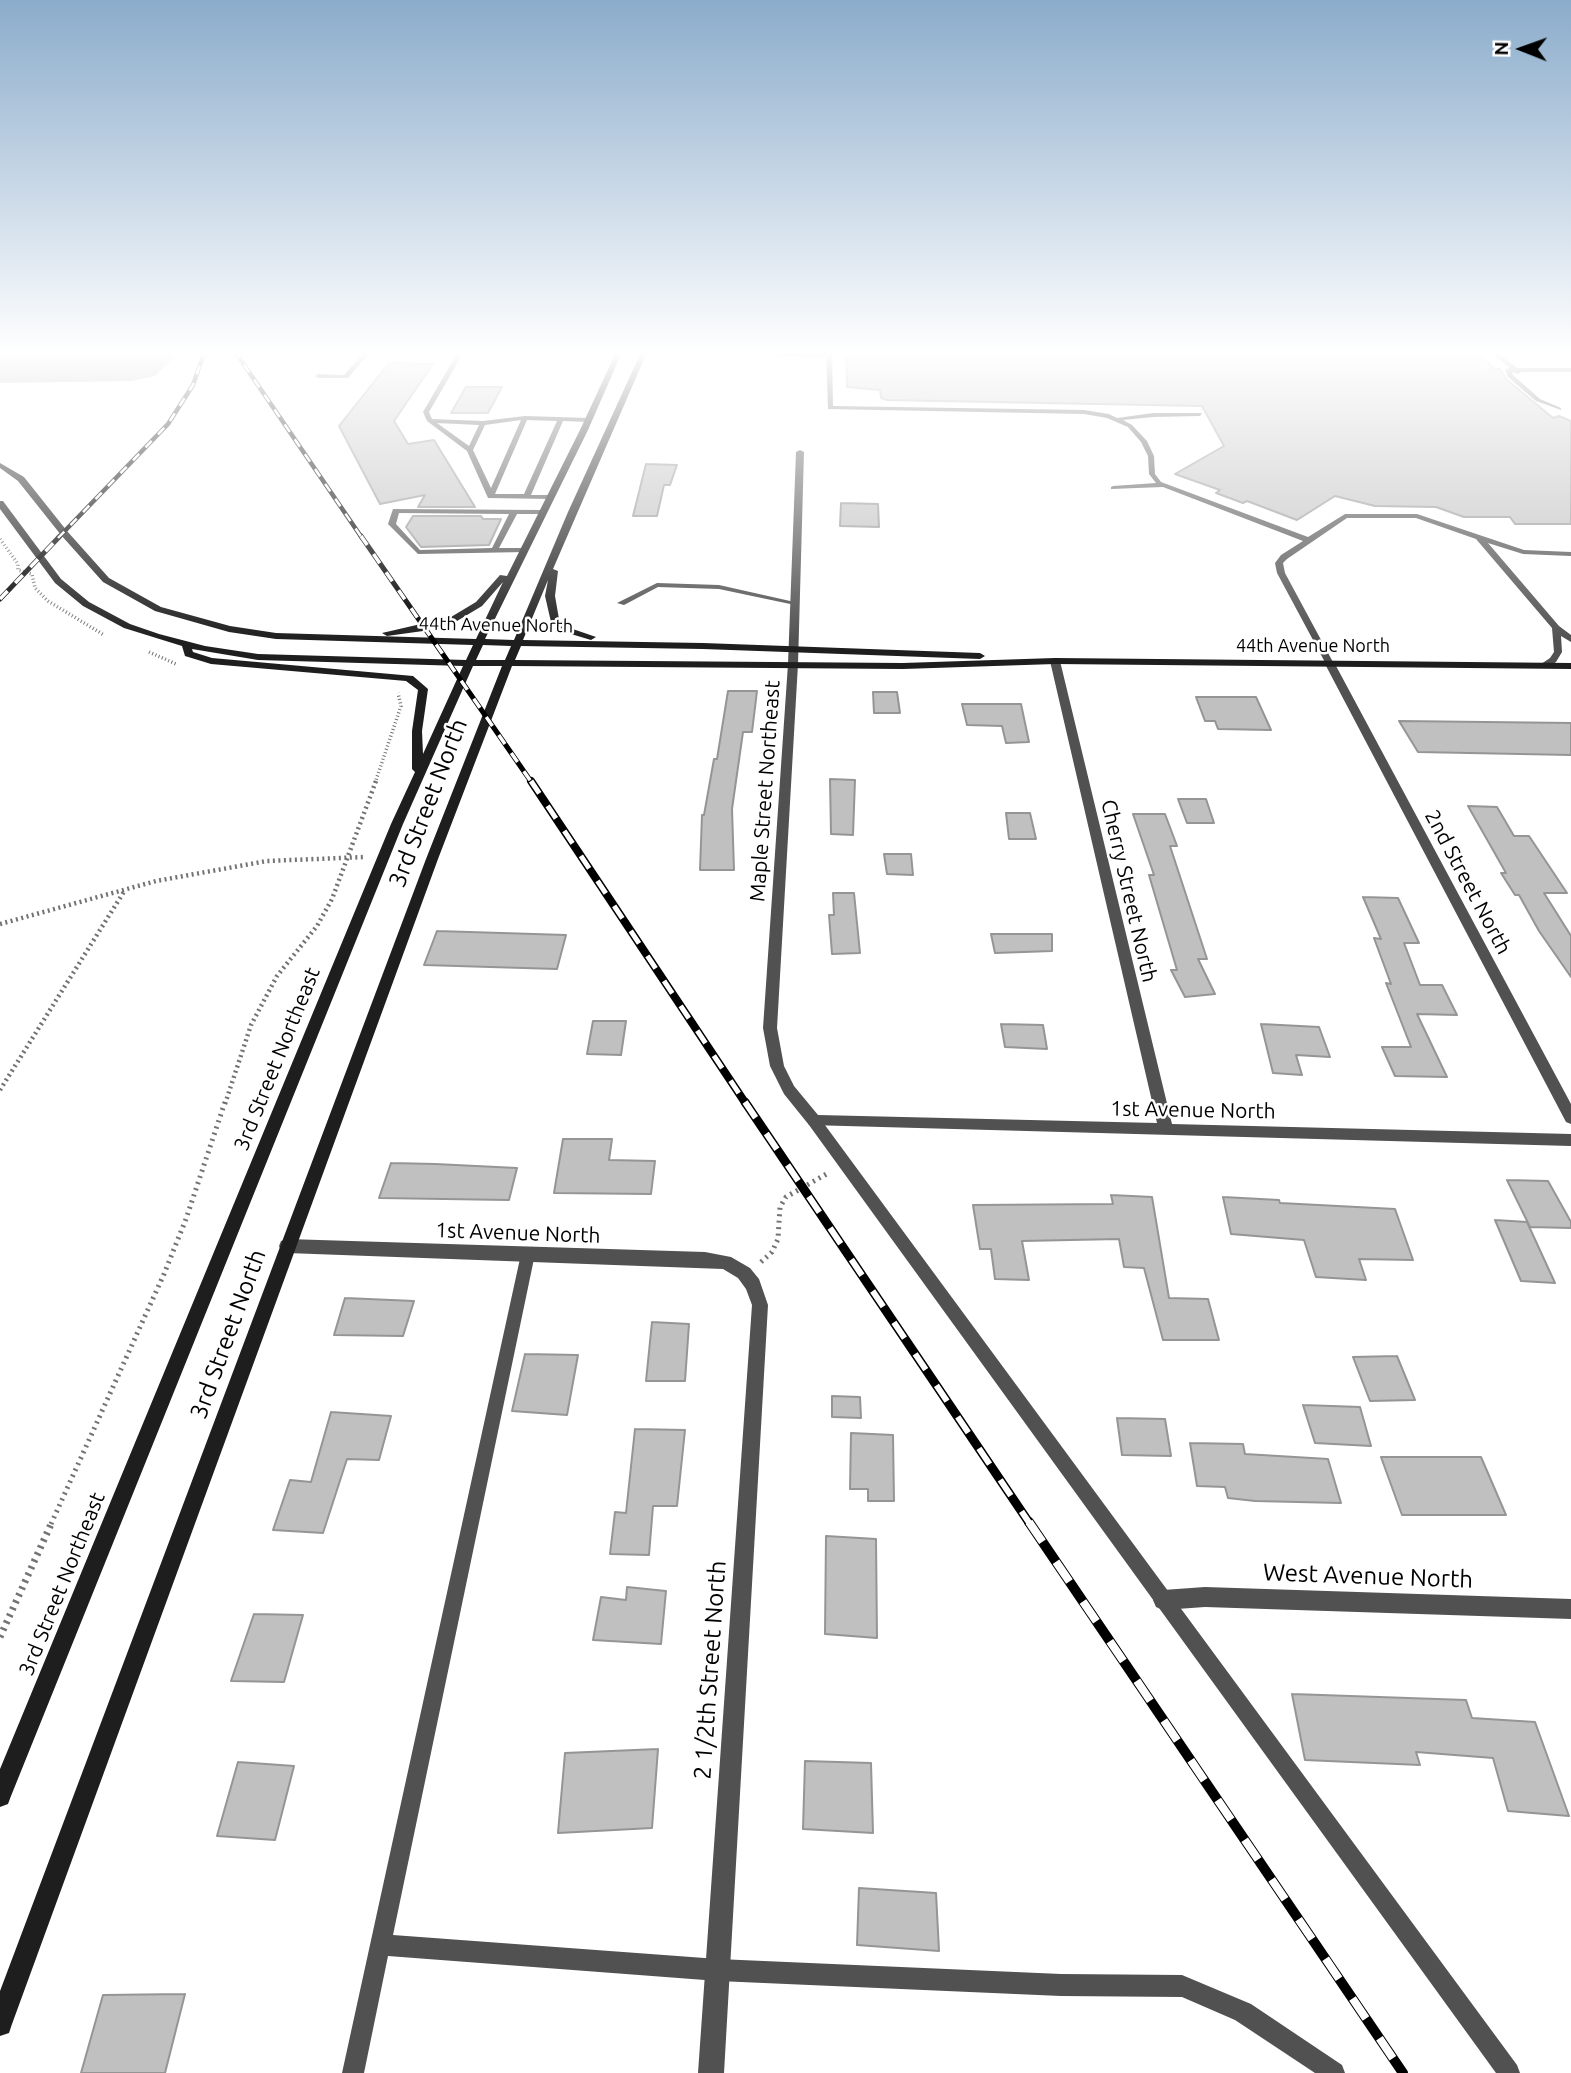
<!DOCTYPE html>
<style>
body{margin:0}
#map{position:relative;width:1571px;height:2073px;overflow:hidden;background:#fff;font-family:Ubuntu,sans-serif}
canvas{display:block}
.north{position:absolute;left:1487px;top:14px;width:70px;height:70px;-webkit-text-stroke:5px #fff;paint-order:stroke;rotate:271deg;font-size:19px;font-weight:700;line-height:28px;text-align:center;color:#000}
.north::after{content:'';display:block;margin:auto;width:24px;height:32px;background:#000;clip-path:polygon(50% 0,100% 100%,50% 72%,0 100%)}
</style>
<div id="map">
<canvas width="1571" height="2073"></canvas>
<div class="north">N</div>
</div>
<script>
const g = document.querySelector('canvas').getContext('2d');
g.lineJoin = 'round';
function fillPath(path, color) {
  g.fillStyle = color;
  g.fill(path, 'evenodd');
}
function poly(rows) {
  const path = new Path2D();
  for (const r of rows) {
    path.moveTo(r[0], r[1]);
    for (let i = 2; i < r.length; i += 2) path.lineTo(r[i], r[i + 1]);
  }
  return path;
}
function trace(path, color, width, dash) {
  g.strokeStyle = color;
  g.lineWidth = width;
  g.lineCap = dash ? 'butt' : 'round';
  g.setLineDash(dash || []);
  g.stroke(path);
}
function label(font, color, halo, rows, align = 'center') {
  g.font = font + ' Ubuntu,sans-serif';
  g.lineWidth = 5;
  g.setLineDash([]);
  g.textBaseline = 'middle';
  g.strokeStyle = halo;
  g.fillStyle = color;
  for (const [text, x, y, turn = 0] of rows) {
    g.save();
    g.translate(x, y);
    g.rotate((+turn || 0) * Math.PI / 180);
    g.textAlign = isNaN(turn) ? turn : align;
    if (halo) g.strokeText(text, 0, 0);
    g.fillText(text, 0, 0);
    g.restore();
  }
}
fillPath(poly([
 [0,350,180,350,180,351,155,376,132,381,0,383]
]), '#9f9f9f');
const building = poly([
 [846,350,1474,350,1495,369,1500,369,1506,379,1553,418,1559,416,1571,421,1571,524,1515,524,1510,517,1464,517,1436,507,1375,506,1335,496,1297,520,1247,501,1243,503,1216,493,1220,490,1175,474,1224,446,1202,406,887,400,881,398,880,390,847,387,846,350],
 [389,363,433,364,394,421,408,444,434,440,475,507,418,507,425,495,380,504,339,426,389,363],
 [466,387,502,387,488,413,451,413,466,387],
 [646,464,677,465,670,485,664,485,657,516,633,516,646,464],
 [841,503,878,504,879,527,840,526,841,503],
 [413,516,481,516,483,519,501,519,489,545,421,547,406,527,413,516],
 [728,691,757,691,752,732,743,732,732,809,734,870,700,870,702,815,704,815,714,759,717,759,728,691],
 [873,692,897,692,900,713,874,713,873,692],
 [1196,697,1256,697,1271,730,1218,729,1215,721,1205,721,1196,697],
 [962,704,1021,704,1029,742,1006,743,1002,726,967,725,962,704],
 [1399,721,1571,723,1571,755,1418,752,1399,721],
 [830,779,855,780,853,835,831,834,830,779],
 [1178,799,1206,799,1214,823,1187,823,1178,799],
 [1468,806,1497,807,1514,836,1529,836,1567,893,1544,893,1571,936,1571,977,1539,931,1519,895,1515,895,1501,873,1506,873,1468,806],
 [1006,813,1030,813,1036,839,1009,839,1006,813],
 [1133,814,1165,814,1177,846,1170,846,1207,959,1198,959,1215,994,1185,997,1171,970,1177,970,1149,875,1154,875,1133,814],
 [884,854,911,854,913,875,887,874,884,854],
 [833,893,854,893,860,953,832,954,829,915,834,915,833,893],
 [1363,897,1398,898,1419,943,1404,943,1420,985,1442,985,1457,1015,1417,1014,1447,1077,1395,1076,1382,1047,1411,1047,1386,983,1391,984,1374,938,1381,939,1363,897],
 [437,931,566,935,557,969,424,965,437,931],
 [991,934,1052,934,1052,951,995,953,991,934],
 [593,1021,626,1021,621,1055,587,1054,593,1021],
 [1001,1024,1043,1025,1047,1049,1005,1047,1001,1024],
 [1261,1024,1319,1027,1330,1057,1296,1055,1302,1075,1273,1073,1261,1024],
 [563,1139,612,1139,609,1160,655,1161,651,1194,554,1193,563,1139],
 [391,1163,435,1164,517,1168,509,1200,379,1198,391,1163],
 [1507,1180,1548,1181,1571,1222,1571,1228,1530,1227,1507,1180],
 [1111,1195,1152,1197,1169,1298,1208,1299,1219,1340,1163,1340,1144,1268,1124,1267,1119,1239,1022,1241,1029,1280,995,1279,991,1249,980,1249,973,1205,1113,1204,1111,1195],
 [1223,1197,1279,1200,1280,1203,1395,1209,1413,1260,1359,1259,1366,1280,1316,1277,1304,1240,1231,1234,1223,1197],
 [1495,1220,1527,1222,1555,1283,1521,1281,1495,1220],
 [345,1298,414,1301,403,1336,334,1335,345,1298],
 [652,1322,689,1324,685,1381,646,1381,652,1322],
 [525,1354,578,1355,567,1415,512,1411,525,1354],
 [1397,1356,1415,1400,1370,1401,1353,1357,1397,1356],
 [832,1396,860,1397,861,1418,832,1417,832,1396],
 [1303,1405,1360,1407,1371,1446,1315,1443,1303,1405],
 [331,1412,391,1416,379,1460,347,1459,323,1533,273,1530,290,1480,311,1482,331,1412],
 [1117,1418,1165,1419,1171,1456,1122,1455,1117,1418],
 [635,1429,685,1430,677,1506,653,1506,649,1555,610,1554,615,1512,626,1513,635,1429],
 [851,1433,893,1435,894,1501,868,1501,868,1489,850,1489,851,1433],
 [1190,1443,1243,1444,1245,1454,1328,1459,1341,1503,1255,1501,1228,1498,1225,1487,1197,1486,1190,1443],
 [1381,1457,1481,1457,1506,1515,1402,1515,1381,1457],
 [826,1536,876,1539,877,1638,825,1634,826,1536],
 [627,1587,666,1591,661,1644,593,1640,601,1597,626,1600,627,1587],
 [254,1614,303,1615,284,1682,231,1681,254,1614],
 [1292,1694,1466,1700,1472,1718,1535,1722,1569,1816,1508,1811,1493,1758,1416,1752,1420,1765,1305,1760,1292,1694],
 [658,1749,652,1828,558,1833,565,1753,658,1749],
 [805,1761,871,1763,873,1833,803,1829,805,1761],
 [238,1762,294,1766,275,1840,217,1836,238,1762],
 [859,1888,936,1893,939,1951,857,1945,859,1888],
 [185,1994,165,2073,81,2073,103,1995,185,1994]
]);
fillPath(building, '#c0c0c0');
trace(building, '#959595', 2);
trace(poly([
 [0,539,18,564,18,570,32,574,35,588,48,601,104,635],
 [149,652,176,664],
 [375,783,401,706,398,693]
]), '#737373', 3.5, [1, 2.5]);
trace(poly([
 [0,924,156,881,267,861,365,857],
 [0,1090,125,890],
 [225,1104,251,1025,277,976,317,926,332,899,376,781]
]), '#737373', 4.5, [2, 3.5]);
trace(poly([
 [761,1262,772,1252,778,1239,780,1207,786,1197,830,1172],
 [51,1524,164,1274,186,1219,225,1102]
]), '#737373', 5, [2, 4.5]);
trace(poly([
 [0,1637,52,1522]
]), '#737373', 7, [2.5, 5]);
fillPath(poly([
 [366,350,372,350,348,378,318,378,315,376,318,374,344,375,366,350],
 [459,350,465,350,429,412,432,419,483,421,525,416,589,418,592,420,589,422,563,421,531,495,549,495,553,497,552,499,488,498,467,451,427,421,423,412,459,350],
 [521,420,491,488,473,450,485,425,521,420],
 [527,420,557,421,524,494,495,494,527,420],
 [437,423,479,425,469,446,437,423],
 [826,350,832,350,833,406,1084,410,1109,414,1117,418,1153,413,1202,413,1200,416,1153,417,1123,420,1132,425,1147,441,1154,456,1155,474,1161,482,1308,537,1345,514,1417,514,1524,550,1571,552,1571,556,1523,554,1488,543,1559,626,1571,635,1571,642,1561,636,1562,652,1556,662,1547,668,1541,668,1541,664,1550,658,1554,652,1552,628,1476,539,1416,518,1347,518,1287,559,1283,563,1285,573,1334,664,1327,666,1277,573,1275,563,1281,555,1303,541,1163,487,1111,489,1111,487,1113,486,1156,483,1149,474,1148,456,1141,442,1128,427,1107,418,1084,414,828,409,826,350],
 [1488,350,1495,350,1517,368,1571,368,1571,372,1521,372,1518,374,1512,372,1513,375,1540,399,1561,408,1561,410,1536,401,1508,377,1505,370,1510,368,1488,350],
 [393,509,541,510,545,512,541,514,517,514,499,548,525,548,525,552,418,554,388,524,393,509],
 [399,513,509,514,492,548,420,550,396,524,399,513],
 [657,583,719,585,799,603,795,605,719,589,658,587,624,605,617,603,657,583],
 [814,1116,819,1117,1517,2065,1520,2073,1496,2073,809,1125,807,1121,809,1117,814,1116],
 [528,1247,533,1249,535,1254,393,1935,718,1959,1061,1974,1182,1975,1251,2004,1342,2065,1345,2073,1315,2073,1235,2020,1182,1997,1061,1996,718,1981,388,1956,364,2073,342,2073,521,1254,523,1249,528,1247]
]), '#515151');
fillPath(poly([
 [536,350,673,350,829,353,832,355,829,357,536,350],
 [800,450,804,452,798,664,777,1028,784,1066,794,1086,818,1115,1157,1123,1050,661,1055,658,1060,661,1172,1124,1571,1134,1571,1146,809,1125,784,1094,770,1066,763,1028,788,664,796,452,800,450],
 [1326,662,1335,664,1571,1104,1571,1124,1566,1122,1325,664,1326,662],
 [287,1239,705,1252,731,1257,750,1268,759,1279,768,1305,724,2073,698,2073,752,1305,746,1289,738,1278,723,1269,287,1253,281,1251,279,1246,281,1241,287,1239],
 [1205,1587,1571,1599,1571,1619,1205,1607,1163,1610,1156,1607,1153,1600,1156,1593,1163,1590,1205,1587]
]), '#515151');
fillPath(poly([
 [617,350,623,350,588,430,485,639,514,640,568,512,642,350,648,350,553,569,558,571,555,596,559,619,567,627,596,637,591,640,561,631,551,622,545,596,548,580,523,640,703,643,980,653,985,656,980,659,703,649,521,646,515,660,903,663,1055,658,1571,663,1571,669,1055,664,903,669,512,666,438,859,12,2024,9,2033,0,2036,0,1991,426,859,502,666,473,666,403,824,11,1796,8,1804,0,1807,0,1769,391,824,415,772,412,769,412,731,418,690,406,681,211,664,185,656,182,646,124,628,83,606,55,583,0,509,0,501,3,501,61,579,89,602,130,624,159,634,205,646,258,654,466,660,473,645,276,639,229,632,155,611,103,582,61,535,18,481,0,468,0,463,24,477,67,531,109,578,161,607,230,626,276,633,476,639,503,582,482,606,457,621,423,631,387,636,382,633,451,617,476,602,500,575,507,576,580,430,617,350],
 [483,645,511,646,505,660,476,660,483,645],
 [192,649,258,660,463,666,423,754,422,731,428,689,413,676,212,658,193,652,192,649]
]), '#1e1e1e');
const railFar4 = poly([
 [234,350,362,538],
 [58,538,168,424,193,385,205,350]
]);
const railFar3 = poly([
 [361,536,532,783],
 [0,599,60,536]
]);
const railFar2 = poly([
 [531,781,746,1104]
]);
const railFar1 = poly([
 [745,1102,1030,1524]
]);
const rail = poly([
 [1029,1522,1403,2073]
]);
trace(railFar4, '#000', 4.5);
trace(railFar3, '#000', 5);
trace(railFar2, '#000', 8);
trace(railFar1, '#000', 9);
trace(rail, '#000', 10);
trace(railFar4, '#fff', 2.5, [9]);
trace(railFar3, '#fff', 3.5, [11]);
trace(railFar2, '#fff', 5, [15]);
trace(railFar1, '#fff', 6, [19]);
trace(rail, '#fff', 8, [24]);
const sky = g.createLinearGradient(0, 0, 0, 641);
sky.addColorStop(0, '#8baccb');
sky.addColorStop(0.55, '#fff');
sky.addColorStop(1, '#ffffff00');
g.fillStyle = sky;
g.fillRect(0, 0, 1571, 641);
label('18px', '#000', '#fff', [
 ["44th Avenue North",496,625,1],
 ["44th Avenue North",1313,646]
]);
label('21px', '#000', '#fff', [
 ["Maple Street Northeast",765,791,-86],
 ["2nd Street North",1468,882,62],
 ["Cherry Street North",1129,891,77],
 ["3rd Street Northeast",277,1059,-68],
 ["1st Avenue North",1193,1110,1],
 ["1st Avenue North",518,1233,2],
 ["3rd Street Northeast",62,1584,-68]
]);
label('24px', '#000', '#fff', [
 ["3rd Street North",428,803,-69],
 ["3rd Street North",228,1334,-70],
 ["West Avenue North",1368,1576,2],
 ["2 1/2th Street North",710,1670,-86]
]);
</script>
